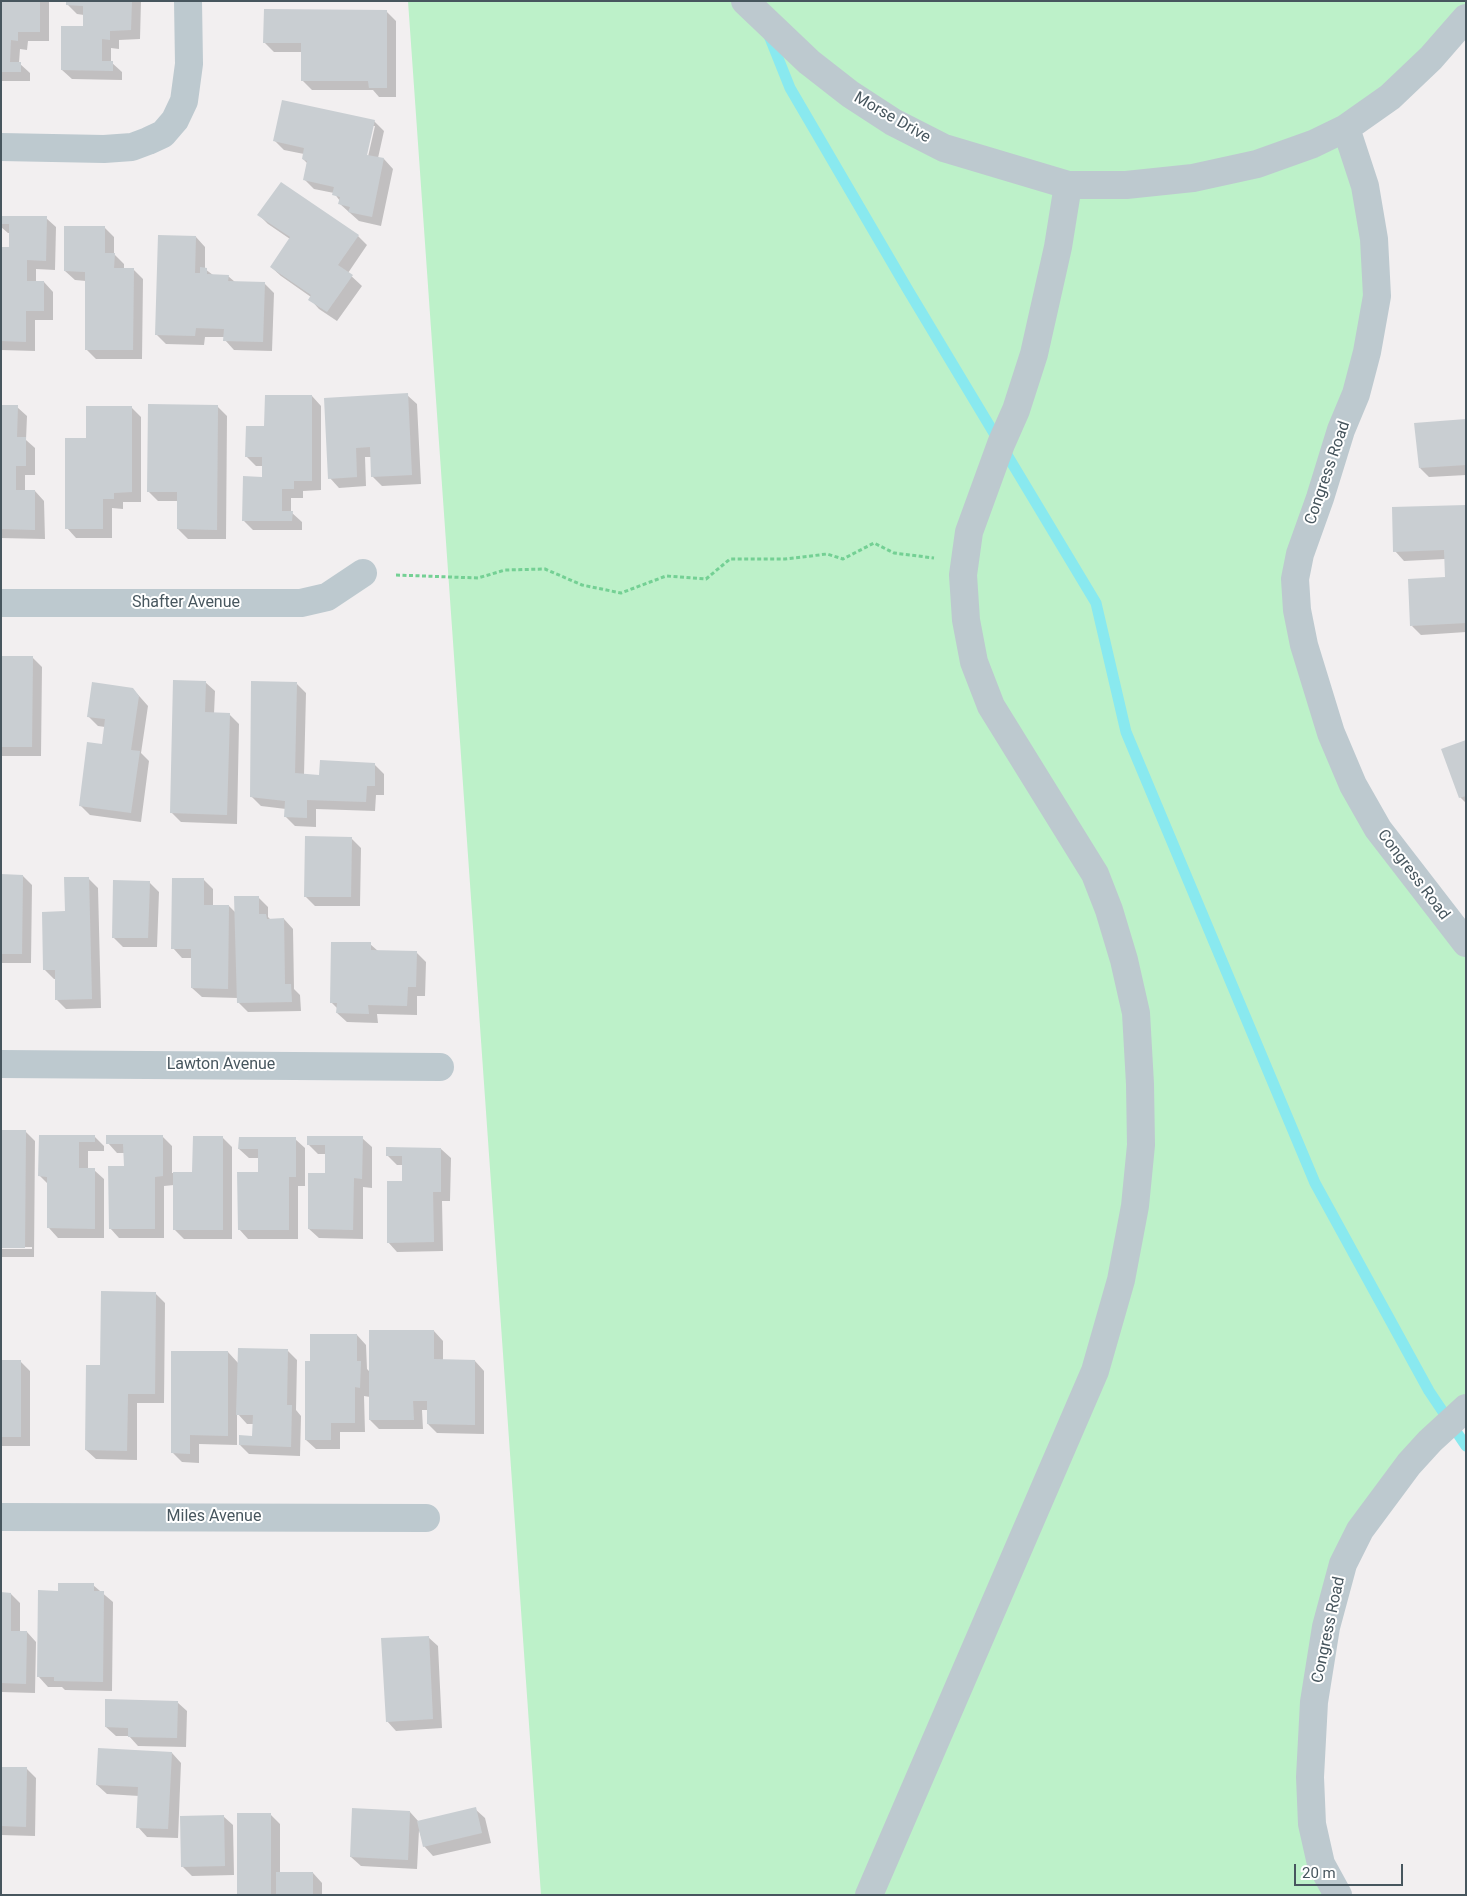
<!DOCTYPE html>
<style>
body{margin:0}
#map{position:relative;width:1467px;height:1896px;overflow:hidden;background:#f2eff0;font-family:Roboto,sans-serif}
canvas{display:block}
.frame{position:absolute;inset:0;border:2px solid #47565e;pointer-events:none}
.scale{position:absolute;left:1294px;top:1864px;width:109px;height:22px;box-sizing:border-box;border:2px solid #47565e;border-top:0;padding-left:6px;font-size:15px;line-height:18px;white-space:nowrap;color:#47565e;-webkit-text-stroke:4px #fff;paint-order:stroke}
</style>
<div id="map">
<canvas width="1467" height="1896"></canvas>
<div class="frame"></div>
<div class="scale">20 m</div>
</div>
<script>
const g = document.querySelector('canvas').getContext('2d');
g.lineJoin = 'round';
function fillPath(path, color) {
  g.fillStyle = color;
  g.fill(path, 'evenodd');
}
function poly(rows) {
  const path = new Path2D();
  for (const r of rows) {
    path.moveTo(r[0], r[1]);
    for (let i = 2; i < r.length; i += 2) path.lineTo(r[i], r[i + 1]);
  }
  return path;
}
function trace(path, color, width, dash) {
  g.strokeStyle = color;
  g.lineWidth = width;
  g.lineCap = dash ? 'butt' : 'round';
  g.setLineDash(dash || []);
  g.stroke(path);
}
function label(font, color, halo, rows, align = 'center') {
  g.font = font + ' Roboto,sans-serif';
  g.lineWidth = 4;
  g.setLineDash([]);
  g.textBaseline = 'middle';
  g.strokeStyle = halo;
  g.fillStyle = color;
  for (const [text, x, y, turn = 0] of rows) {
    g.save();
    g.translate(x, y);
    g.rotate((+turn || 0) * Math.PI / 180);
    g.textAlign = isNaN(turn) ? turn : align;
    if (halo) g.strokeText(text, 0, 0);
    g.fillText(text, 0, 0);
    g.restore();
  }
}
fillPath(poly([
 [408,1,1466,1,1466,18,1346,128,1377,296,1300,554,1331,733,1466,943,1466,1408,1343,1564,1310,1777,1338,1895,541,1895]
]), '#bdf1c9');
fillPath(poly([
 [1,1,49,1,49,41,28,41,27,50,20,49,19,63,30,73,30,81,1,81],
 [68,1,141,1,140,39,119,40,119,49,111,48,111,62,122,72,122,80,72,79,62,70,84,27,84,15,77,14,68,5],
 [386,11,396,21,396,97,379,97,373,90,312,90,302,80,302,52,274,52,264,42],
 [374,121,384,131,378,158,384,159,393,169,381,226,359,221,340,204,340,201,334,193,314,189,304,179,307,163,303,159,304,154,284,150,274,140],
 [372,126,375,126,367,161,365,160],
 [259,215,358,236,367,245,348,273,362,286,337,321,319,309,310,299,311,297,281,276,271,267,290,239,268,224],
 [1,217,46,218,56,227,55,270,36,269,36,282,44,282,53,292,53,320,35,320,35,351,1,350,1,248,10,249,10,233,8,233,1,227],
 [105,228,114,237,114,254,124,264,124,269,133,269,143,279,142,359,96,359,86,349,86,281,75,280,65,271],
 [196,237,205,247,205,269,213,275,228,276,235,282,264,283,274,293,272,351,234,350,225,340,225,337,205,337,204,345,166,344,156,334],
 [407,395,417,404,421,484,382,486,373,477,372,457,365,457,366,486,339,488,330,478,326,399],
 [312,396,321,406,321,490,303,491,303,498,291,498,291,512,302,522,302,530,253,530,244,521,263,478,263,466,256,466,246,456,266,428],
 [217,406,227,416,226,539,188,539,178,529,178,501,158,501,148,491],
 [1,407,17,407,27,416,26,440,35,448,35,475,25,475,25,491,35,491,44,501,45,539,1,538],
 [132,408,141,417,141,502,123,502,123,509,112,508,112,538,76,538,67,528,87,439],
 [1466,420,1466,475,1429,477,1420,468],
 [1466,506,1466,632,1421,635,1412,626,1446,579,1445,559,1404,561,1395,551],
 [1,657,32,657,42,667,41,756,1,756],
 [205,682,215,691,214,714,229,714,239,724,237,824,181,822,171,812],
 [297,684,306,693,304,775,320,776,374,764,384,774,384,795,376,795,375,811,316,809,316,827,295,826,285,816,286,809,261,806,251,796],
 [133,689,148,706,141,753,149,761,141,822,90,815,80,805,103,746,105,727,98,726,88,716],
 [1466,741,1466,803,1460,797],
 [351,838,361,848,360,906,315,906,305,896],
 [1,876,23,876,32,885,31,963,1,963],
 [88,878,98,888,101,1008,66,1009,57,1000,56,979,54,979,44,969,66,912],
 [204,880,213,889,213,906,229,906,236,913,258,897,268,907,268,917,271,920,284,919,293,929,294,989,300,995,301,1011,248,1012,238,1002,238,998,202,997,192,988,193,958,182,958,173,948],
 [149,882,159,892,157,947,123,947,113,937],
 [370,944,378,951,416,952,426,962,425,996,417,996,417,1015,377,1014,378,1023,347,1022,337,1013,338,1009,331,1002],
 [25,1131,35,1141,34,1257,1,1257,1,1249,32,1249,32,1247,1,1247],
 [40,1136,95,1137,104,1146,104,1151,88,1151,88,1170,94,1170,104,1179,104,1238,58,1238,49,1228,49,1185,40,1176],
 [162,1136,172,1146,172,1173,194,1174,222,1137,232,1147,232,1239,184,1239,174,1229,174,1185,164,1186,164,1238,119,1238,110,1228,125,1167,125,1153,117,1153,108,1143],
 [362,1138,372,1147,372,1188,363,1187,363,1239,319,1238,309,1229,326,1174,326,1154,318,1154,308,1144],
 [295,1139,305,1148,305,1186,298,1186,298,1239,248,1239,239,1229,259,1173,259,1158,249,1158,239,1149],
 [441,1149,451,1158,450,1201,442,1201,443,1251,397,1252,388,1242,404,1182,404,1165,397,1165,387,1155],
 [155,1293,165,1303,164,1403,137,1403,137,1460,96,1459,86,1450,101,1366],
 [434,1331,443,1341,443,1361,475,1361,484,1371,484,1434,437,1433,428,1424,428,1410,422,1410,423,1429,379,1429,370,1420,370,1397,364,1396,365,1432,340,1432,340,1449,316,1449,306,1440,312,1362,357,1335,366,1345,367,1369,370,1372],
 [287,1350,297,1360,296,1410,301,1416,300,1456,249,1454,240,1445,254,1437,254,1424,247,1424,237,1413,237,1445,199,1444,199,1463,182,1462,173,1453,228,1352,239,1364],
 [1,1361,20,1361,30,1371,30,1446,1,1446],
 [93,1585,113,1602,112,1691,65,1690,62,1687,48,1687,39,1677,59,1592],
 [1,1594,11,1594,20,1603,20,1632,27,1632,36,1642,35,1693,1,1692],
 [428,1637,438,1646,442,1728,396,1731,387,1721],
 [177,1702,187,1711,186,1747,138,1746,129,1736,116,1736,106,1727],
 [172,1753,181,1763,178,1838,147,1837,138,1827,139,1796,107,1794,97,1785],
 [1,1768,27,1769,36,1778,35,1836,1,1835,1,1844],
 [475,1809,485,1818,491,1843,433,1856,424,1846,419,1830,417,1869,361,1866,351,1857,410,1812,419,1822],
 [271,1815,280,1824,280,1873,313,1873,322,1883,322,1895,238,1895],
 [223,1816,233,1825,234,1875,192,1876,182,1866]
]), '#0003');
trace(poly([
 [768,33,790,88,908,290,1096,603,1126,732,1315,1183,1429,1391,1466,1446]
]), '#89e9ef', 11);
fillPath(poly([
 [1,1,40,1,40,32,18,32,18,41,11,40,10,62,21,62,21,72,1,72],
 [66,1,132,1,131,30,110,31,110,40,102,39,102,61,113,61,113,71,61,70,61,26,83,26,83,6,66,5],
 [264,9,387,10,387,88,369,88,368,81,301,81,301,43,263,43],
 [282,100,375,120,367,155,384,158,372,217,348,212,350,207,338,204,340,197,332,195,334,187,303,180,307,161,302,159,304,148,273,141],
 [281,182,359,235,338,265,353,275,327,312,308,300,311,295,270,267,290,237,257,215],
 [1,216,47,216,46,261,27,260,27,281,44,281,44,311,26,311,26,342,1,341,1,247,9,247,9,224,1,224],
 [64,226,105,226,105,253,115,253,114,268,134,268,133,350,85,350,85,272,64,271],
 [158,235,196,236,195,273,200,273,200,267,207,268,207,274,229,275,228,281,265,282,263,342,223,341,224,329,196,328,195,336,155,335],
 [408,393,412,475,371,477,370,447,356,448,357,477,328,479,324,398],
 [265,395,312,395,312,481,294,481,294,489,282,489,282,511,293,511,292,521,242,521,243,476,262,477,262,457,245,457,246,426,264,426],
 [148,404,218,405,217,530,177,529,177,492,147,492],
 [1,405,18,405,17,437,26,437,26,466,16,466,16,490,35,490,35,530,1,529],
 [86,406,132,406,132,492,114,493,114,499,103,499,103,529,65,529,65,438,86,438],
 [1466,419,1466,465,1419,468,1414,423],
 [1466,505,1466,623,1410,626,1408,579,1445,577,1444,550,1393,552,1392,507],
 [1,656,33,656,32,747,1,747],
 [173,680,206,681,205,712,230,713,227,815,170,813],
 [251,681,297,682,295,773,319,775,320,760,375,763,375,786,367,786,366,802,307,800,307,818,284,817,285,801,250,797],
 [92,682,133,688,139,696,131,750,140,751,131,813,79,806,87,742,102,744,105,719,87,717],
 [1466,740,1466,796,1459,798,1441,749],
 [305,836,352,837,351,897,304,897],
 [1,874,23,875,22,954,1,954],
 [64,877,89,877,92,999,55,1000,55,970,43,970,42,912,65,911],
 [172,878,204,878,204,905,229,905,228,989,191,988,191,949,171,949],
 [113,880,150,881,148,938,112,938],
 [234,896,259,896,259,914,266,914,267,919,284,918,285,984,291,984,292,1002,237,1003],
 [331,942,371,942,371,950,417,951,416,987,408,987,407,1006,368,1005,369,1014,336,1013,337,1003,330,1003],
 [1,1130,26,1130,25,1248,1,1248],
 [39,1135,95,1135,95,1142,79,1142,79,1168,95,1168,95,1229,47,1228,47,1177,38,1176],
 [106,1135,163,1135,163,1176,155,1177,155,1229,109,1229,108,1166,124,1166,123,1144,106,1144],
 [193,1136,223,1136,223,1230,173,1230,173,1172,192,1172],
 [307,1136,363,1136,362,1179,354,1178,353,1230,308,1229,308,1173,325,1173,325,1145,307,1145],
 [239,1137,296,1137,296,1177,289,1177,289,1230,238,1230,237,1172,258,1172,258,1149,238,1149],
 [386,1147,441,1148,441,1192,433,1192,434,1242,387,1243,387,1181,402,1181,402,1156,386,1156],
 [101,1291,156,1292,155,1394,128,1394,127,1451,85,1450,86,1365,100,1365],
 [369,1330,434,1330,434,1359,475,1360,475,1425,427,1424,427,1401,413,1401,414,1420,369,1420],
 [310,1334,357,1334,357,1361,361,1361,360,1388,355,1387,355,1423,331,1423,331,1440,305,1440,305,1361,310,1361],
 [238,1348,288,1349,287,1405,292,1405,291,1447,239,1445,239,1435,252,1436,253,1415,236,1415],
 [171,1351,228,1351,228,1436,190,1435,190,1454,171,1453],
 [1,1360,21,1360,21,1437,1,1437],
 [58,1583,94,1583,94,1591,104,1591,103,1682,54,1681,54,1677,37,1677,38,1590,58,1591],
 [1,1592,11,1593,11,1631,27,1631,26,1684,1,1683],
 [429,1636,433,1719,386,1722,381,1638],
 [105,1699,178,1701,177,1738,128,1737,128,1728,105,1727],
 [98,1748,172,1752,168,1829,136,1828,138,1787,96,1785],
 [1,1767,27,1767,26,1827,1,1826],
 [476,1807,482,1833,423,1847,417,1821],
 [352,1808,410,1811,408,1860,350,1857],
 [237,1813,271,1813,271,1895,237,1895],
 [224,1815,225,1866,181,1867,180,1816],
 [276,1872,313,1872,313,1895,276,1895]
]), '#c9ced2');
trace(poly([
 [396,575,478,578,505,570,545,569,582,585,621,593,666,576,706,579,730,559,785,559,827,554,843,559,874,543,894,553,934,558]
]), '#74d094', 3, [4, 2.5]);
trace(poly([
 [745,1,809,62,850,94,893,122,944,148,1068,185,1126,185,1193,178,1257,164,1313,144,1346,128],
 [1466,18,1431,58,1390,97,1346,128,1365,186,1374,239,1377,296,1367,352,1356,394,1341,430,1320,498,1300,554,1295,579,1297,610,1304,645,1331,733,1353,785,1378,829,1466,943],
 [1,147,104,149,132,147,148,141,163,134,175,120,184,101,189,64,188,1],
 [1,603,301,603,327,597,363,573],
 [1,1064,440,1067],
 [1,1517,426,1518],
 [869,1895,1095,1371,1121,1280,1135,1206,1141,1145,1140,1084,1136,1013,1124,960,1109,910,1095,874,991,706,974,662,966,620,963,575,969,532,1001,444,1016,410,1034,354,1058,247,1068,185],
 [1338,1895,1321,1864,1312,1824,1310,1777,1314,1702,1326,1627,1343,1564,1360,1530,1409,1464,1430,1441,1466,1408]
]), '#bdc9cf', 28);
label('16px', '#47565e', '#fff', [
 ["Morse Drive",892,118,30],
 ["Congress Road",1328,473,-71],
 ["Shafter Avenue",186,603],
 ["Congress Road",1413,875,53],
 ["Lawton Avenue",221,1065],
 ["Miles Avenue",214,1517],
 ["Congress Road",1329,1630,-78]
]);
</script>
